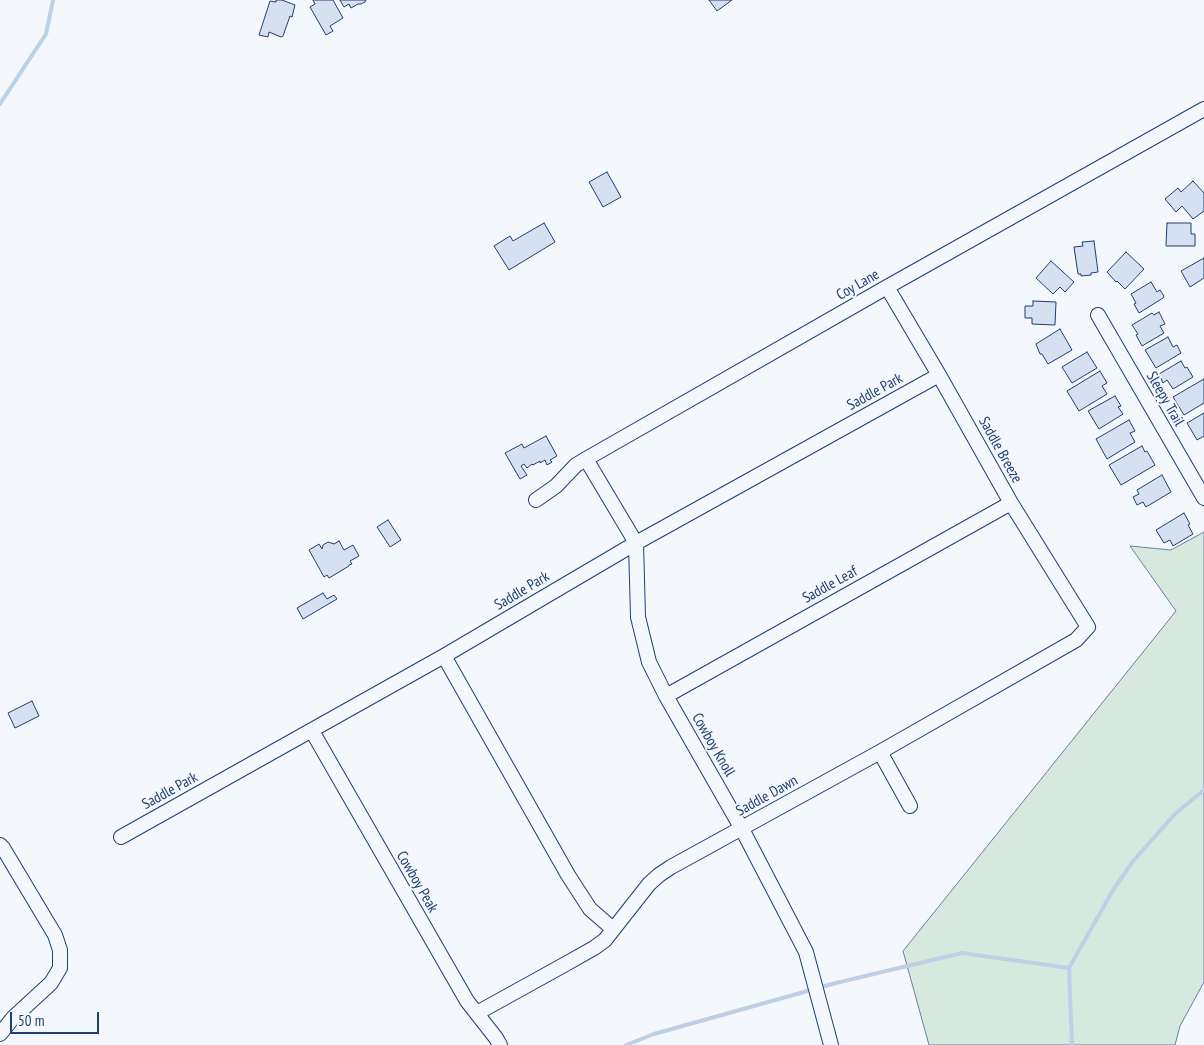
<!DOCTYPE html>
<style>
body{margin:0}
#map{position:relative;width:1204px;height:1045px;overflow:hidden;background:#f4f7fb;font-family:"PT Sans Narrow",sans-serif}
canvas{display:block}
.scale{position:absolute;left:10px;top:1012px;width:89px;height:22px;box-sizing:border-box;border:2px solid #1d3f73;border-top:0;padding-left:6px;font-size:15px;line-height:18px;white-space:nowrap;color:#1d3f73;-webkit-text-stroke:4px #f4f7fb;paint-order:stroke}
</style>
<div id="map">
<canvas width="1204" height="1045"></canvas>
<div class="scale">50 m</div>
</div>
<script>
const g = document.querySelector('canvas').getContext('2d');
g.lineJoin = 'round';
function fillPath(path, color) {
  g.fillStyle = color;
  g.fill(path, 'evenodd');
}
function poly(rows) {
  const path = new Path2D();
  for (const r of rows) {
    path.moveTo(r[0], r[1]);
    for (let i = 2; i < r.length; i += 2) path.lineTo(r[i], r[i + 1]);
  }
  return path;
}
function trace(path, color, width, dash) {
  g.strokeStyle = color;
  g.lineWidth = width;
  g.lineCap = dash ? 'butt' : 'round';
  g.setLineDash(dash || []);
  g.stroke(path);
}
function label(font, color, halo, rows, align = 'center') {
  g.font = font + ' "PT Sans Narrow",sans-serif';
  g.lineWidth = 4;
  g.setLineDash([]);
  g.textBaseline = 'middle';
  g.strokeStyle = halo;
  g.fillStyle = color;
  for (const [text, x, y, turn = 0] of rows) {
    g.save();
    g.translate(x, y);
    g.rotate((+turn || 0) * Math.PI / 180);
    g.textAlign = isNaN(turn) ? turn : align;
    if (halo) g.strokeText(text, 0, 0);
    g.fillText(text, 0, 0);
    g.restore();
  }
}
const green = poly([
 [1204,532,1204,982,1180,1026,1175,1045,929,1045,903,951,1176,611,1130,546,1171,550,1204,532]
]);
fillPath(green, '#d7e8df');
trace(green, '#687fa3', 1);
trace(poly([
 [0,104,46,34,53,0],
 [626,1045,654,1034,836,983,962,953,1069,968],
 [1072,1045,1069,968,1113,890,1134,860,1175,814,1204,790]
]), '#bed0e5', 4);
const building = poly([
 [276,0,282,0,295,5,292,17,290,16,283,36,281,37,269,32,268,37,259,35,270,1,276,2,276,0],
 [313,0,333,0,343,18,330,26,333,31,326,35,310,7,315,4,313,0],
 [340,0,366,0,365,2,361,4,358,4,351,8,349,4,344,7,340,0],
 [709,0,732,0,717,11,709,0],
 [607,172,621,197,603,207,589,182,607,172],
 [1193,181,1204,193,1204,211,1193,219,1182,206,1176,212,1165,199,1178,188,1181,192,1193,181],
 [544,223,555,242,509,270,494,246,510,236,513,241,544,223],
 [1167,223,1191,223,1191,234,1195,234,1195,246,1166,246,1167,223],
 [1094,241,1098,272,1091,273,1091,275,1081,276,1081,274,1078,274,1074,247,1083,246,1082,242,1094,241],
 [1126,252,1144,269,1125,289,1117,281,1116,282,1107,272,1126,252],
 [1204,258,1204,278,1190,287,1181,271,1204,258],
 [1051,261,1074,282,1065,292,1060,287,1053,294,1036,278,1051,261],
 [1151,282,1157,292,1160,290,1164,296,1163,298,1139,313,1134,304,1136,303,1131,294,1151,282],
 [1033,301,1056,302,1055,325,1032,324,1032,318,1025,318,1025,306,1033,306,1033,301],
 [1159,312,1165,324,1160,326,1164,333,1142,346,1136,335,1138,334,1132,325,1152,313,1154,315,1159,312],
 [1060,329,1072,350,1048,364,1042,354,1040,354,1036,344,1060,329],
 [1168,337,1173,347,1177,345,1181,353,1156,368,1145,350,1168,337],
 [1087,352,1097,368,1072,383,1062,367,1087,352],
 [1181,361,1185,368,1187,367,1193,377,1173,389,1167,380,1163,383,1159,374,1181,361],
 [1100,371,1107,383,1102,386,1107,394,1079,411,1067,391,1100,371],
 [1204,379,1204,403,1184,415,1173,397,1204,379],
 [1115,396,1121,406,1118,407,1123,414,1099,429,1088,411,1115,396],
 [1204,413,1204,436,1197,440,1187,423,1204,413],
 [1129,420,1135,431,1130,433,1135,442,1107,459,1096,439,1129,420],
 [546,436,557,456,550,460,552,462,547,465,545,460,540,463,540,461,533,465,532,464,527,468,524,464,521,466,527,475,520,479,505,453,522,444,524,448,546,436],
 [1142,446,1145,452,1147,451,1155,465,1121,485,1109,465,1142,446],
 [1162,475,1171,492,1146,507,1143,502,1137,505,1133,497,1139,494,1137,490,1162,475],
 [1184,513,1190,524,1188,525,1193,534,1173,546,1170,540,1164,543,1156,530,1184,513],
 [388,520,401,540,390,547,377,527,388,520],
 [339,541,344,550,353,545,359,556,350,561,352,564,349,565,349,566,329,578,327,575,324,577,309,550,319,544,322,549,323,545,328,542,334,544,339,541],
 [323,593,327,599,334,595,337,599,303,619,297,608,323,593],
 [32,701,39,716,15,728,8,713,32,701]
]);
fillPath(building, '#d5e0f0');
trace(building, '#1d3f73', 1);
const minor = poly([
 [1098,315,1204,498],
 [586,459,636,543,638,617,649,662,666,696,742,829,806,952,831,1045],
 [536,500,556,486,576,465,586,459,887,287,1204,109],
 [444,656,568,875,590,909,613,929],
 [666,696,1011,503],
 [312,731,467,1001,496,1038,500,1045],
 [880,752,910,806],
 [121,837,444,656,636,543,939,375],
 [0,845,3,848,55,935,60,950,60,968,51,983,13,1018,0,1034],
 [477,1013,562,966,594,948,605,940,649,884,659,875,671,867,880,752,1076,640,1088,627,1011,503,939,375,887,287]
]);
trace(minor, '#1d3f73', 16);
trace(minor, '#f4f7fb', 14);
label('15px', '#1d3f73', '#f4f7fb', [
 ["Coy Lane",858,285,-30],
 ["Saddle Park",875,392,-29],
 ["Sleepy Trail",1165,399,60],
 ["Saddle Breeze",1000,450,61],
 ["Saddle Leaf",830,585,-29],
 ["Saddle Park",522,591,-31],
 ["Cowboy Knoll",713,745,60],
 ["Saddle Park",170,791,-29],
 ["Saddle Dawn",767,796,-29],
 ["Cowboy Peak",417,882,60]
]);
</script>
